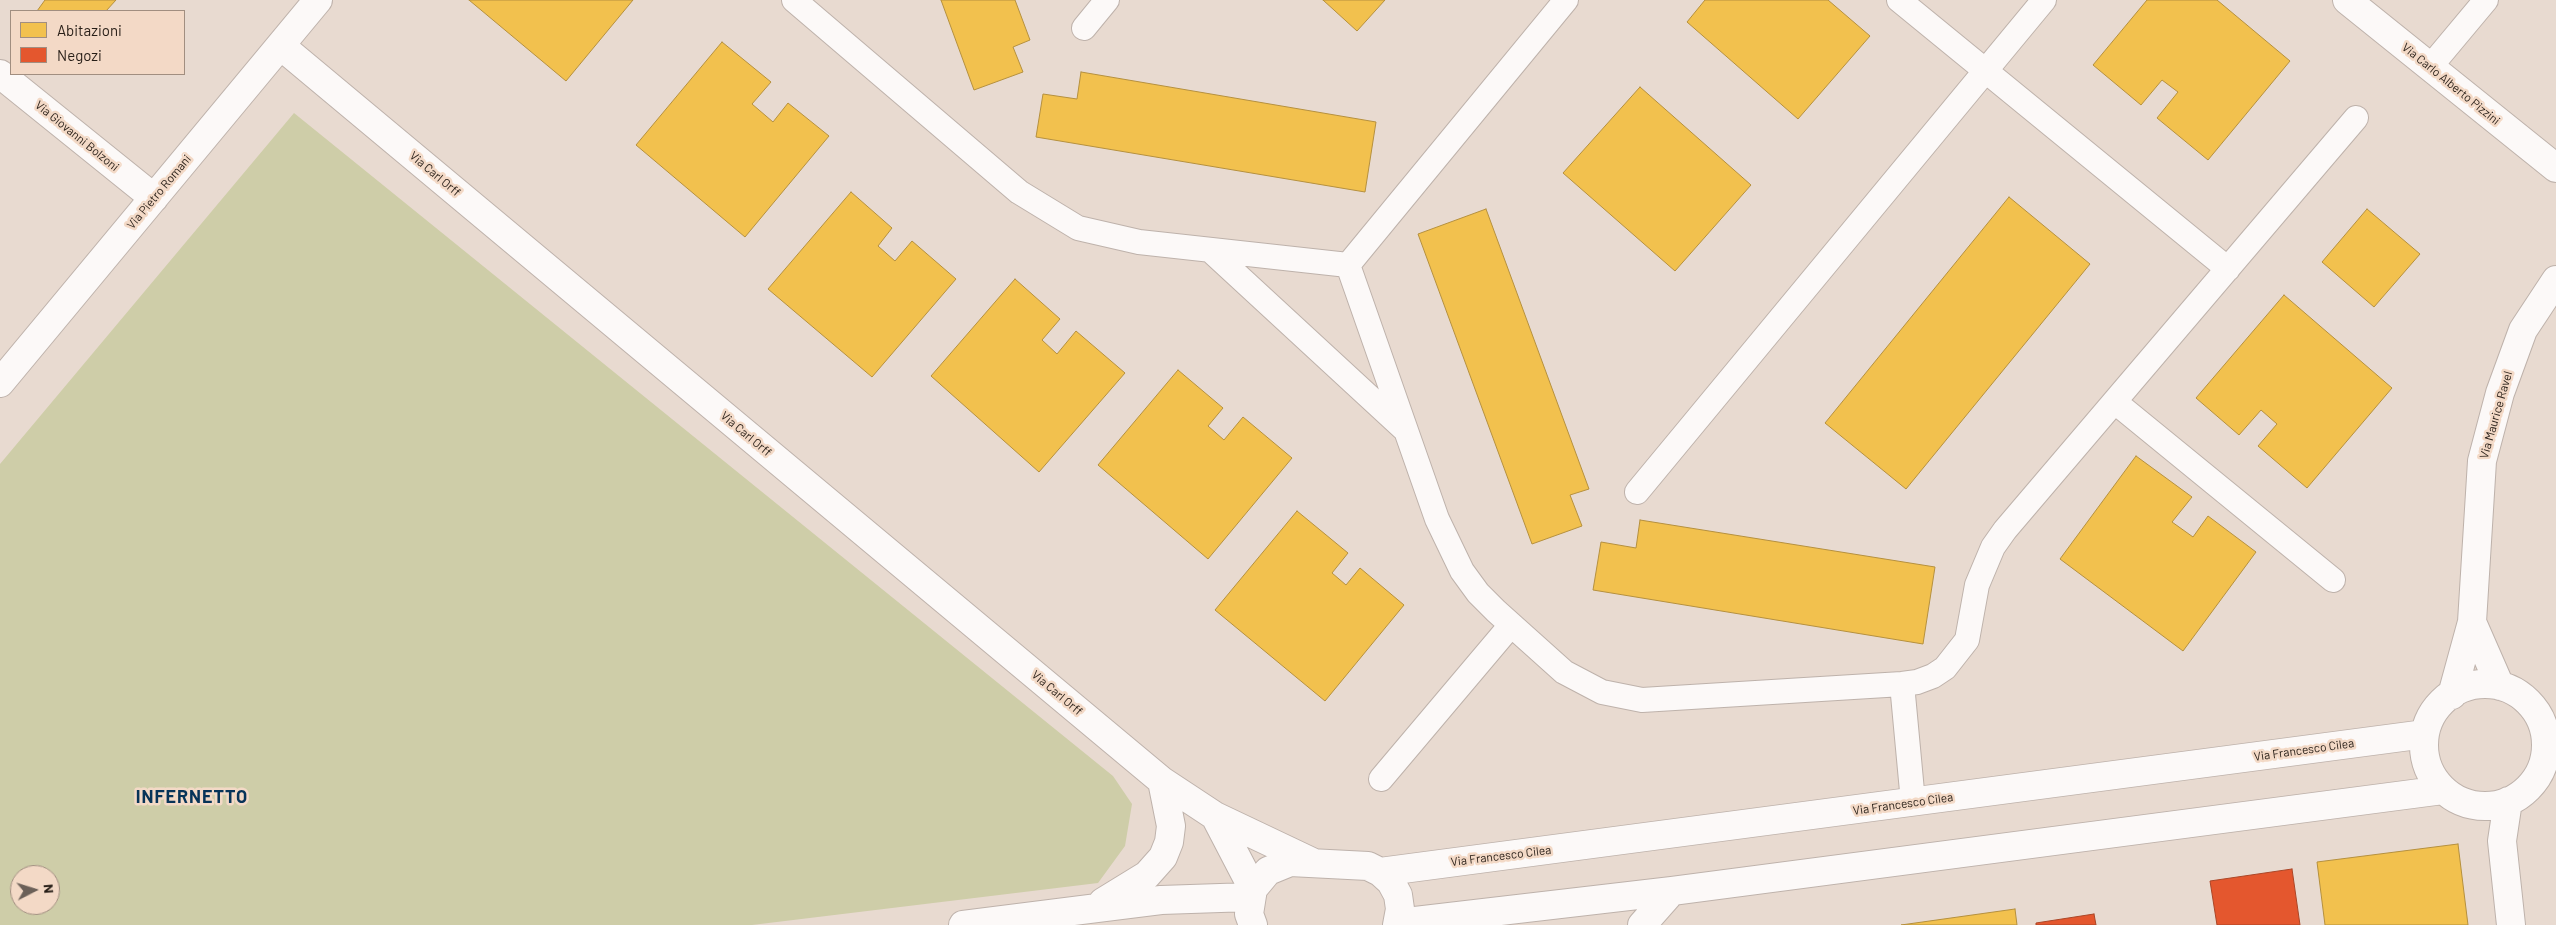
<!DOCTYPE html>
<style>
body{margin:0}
#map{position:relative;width:2556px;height:925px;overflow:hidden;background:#e8dad0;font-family:Barlow,sans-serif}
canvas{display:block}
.legend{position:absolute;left:10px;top:10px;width:175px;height:65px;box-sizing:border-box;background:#f3d9c6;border:1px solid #a18e80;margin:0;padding:6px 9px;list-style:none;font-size:15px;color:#271e17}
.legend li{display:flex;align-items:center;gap:10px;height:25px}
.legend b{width:25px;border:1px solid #a18e80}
.north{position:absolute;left:10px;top:865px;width:50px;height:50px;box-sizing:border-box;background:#f3d9c6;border:1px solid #a18e80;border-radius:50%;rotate:85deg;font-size:14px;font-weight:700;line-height:20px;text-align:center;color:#271e17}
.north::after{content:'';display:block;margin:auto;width:18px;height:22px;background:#6b6058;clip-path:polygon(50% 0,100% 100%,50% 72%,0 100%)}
</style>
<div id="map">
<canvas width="2556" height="925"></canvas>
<ul class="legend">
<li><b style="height:14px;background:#f2c14e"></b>Abitazioni</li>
<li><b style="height:14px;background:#e4572e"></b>Negozi</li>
</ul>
<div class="north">N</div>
</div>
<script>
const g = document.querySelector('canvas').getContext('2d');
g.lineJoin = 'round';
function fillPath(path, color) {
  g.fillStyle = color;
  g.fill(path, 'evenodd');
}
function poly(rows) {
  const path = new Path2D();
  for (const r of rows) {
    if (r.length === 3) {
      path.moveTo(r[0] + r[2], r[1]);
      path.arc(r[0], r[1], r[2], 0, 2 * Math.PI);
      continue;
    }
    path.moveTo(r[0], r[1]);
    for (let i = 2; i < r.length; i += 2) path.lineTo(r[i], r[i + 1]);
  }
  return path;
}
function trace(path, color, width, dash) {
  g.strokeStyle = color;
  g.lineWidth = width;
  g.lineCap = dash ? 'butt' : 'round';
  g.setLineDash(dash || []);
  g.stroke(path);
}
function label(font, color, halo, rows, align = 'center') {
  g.font = font + ' Barlow,sans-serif';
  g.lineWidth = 5;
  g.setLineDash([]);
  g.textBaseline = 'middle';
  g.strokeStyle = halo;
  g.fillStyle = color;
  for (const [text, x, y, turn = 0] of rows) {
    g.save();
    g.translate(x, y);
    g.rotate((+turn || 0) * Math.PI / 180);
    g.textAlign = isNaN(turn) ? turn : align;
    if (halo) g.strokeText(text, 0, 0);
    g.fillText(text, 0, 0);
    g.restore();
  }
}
fillPath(poly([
 [294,113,1113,776,1132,804,1125,846,1098,883,752,925,0,925,0,464],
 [20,875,50,875,50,905,20,905]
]), '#cecda8');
const homes = poly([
 [45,0,116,0,106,11,37,11,45,0],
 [469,0,633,0,566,81,469,0],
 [941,0,1015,0,1030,40,1013,47,1023,72,974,90,941,0],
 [1323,0,1385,0,1357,31,1323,0],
 [1705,0,1828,0,1870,36,1798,119,1687,22,1705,0],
 [2147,0,2217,0,2290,61,2208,160,2157,118,2178,92,2162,80,2141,105,2093,65,2147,0],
 [722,42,771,82,752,104,773,122,788,103,829,136,745,237,636,145,722,42],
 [1081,72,1376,122,1365,192,1036,137,1043,94,1077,99,1081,72],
 [1640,87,1751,185,1675,271,1563,173,1640,87],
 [851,192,892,228,878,246,895,261,912,241,956,279,872,377,768,289,851,192],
 [2009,197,2090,264,1906,489,1825,423,2009,197],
 [1486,209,1589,489,1570,495,1582,526,1532,544,1418,234,1486,209],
 [2367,209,2420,254,2374,307,2322,262,2367,209],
 [1015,279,1060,319,1042,340,1057,354,1076,331,1125,373,1039,472,931,376,1015,279],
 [2284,295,2392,388,2307,488,2258,446,2277,424,2261,410,2239,435,2196,398,2284,295],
 [1178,370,1223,408,1208,426,1224,440,1243,417,1292,458,1208,559,1098,465,1178,370],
 [2136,456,2192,497,2172,522,2193,537,2208,516,2256,552,2183,651,2060,559,2136,456],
 [1297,511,1348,553,1332,573,1346,585,1360,568,1404,605,1325,701,1215,610,1297,511],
 [1640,520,1935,567,1923,644,1593,590,1601,542,1636,548,1640,520],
 [2458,844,2468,925,2325,925,2317,862,2458,844],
 [2015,909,2017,925,1901,925,2015,909]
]);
fillPath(homes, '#f2c14e');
trace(homes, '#b5903e', 1);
const shops = poly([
 [2292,869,2300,925,2217,925,2210,881,2292,869],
 [2094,914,2096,925,2036,925,2036,923,2094,914]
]);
fillPath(shops, '#e4572e');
trace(shops, '#ab4627', 1);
const lane = poly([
 [794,0,1019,192,1078,228,1139,242,1348,265,1437,519,1462,571,1478,593,1496,611,1564,672,1602,692,1642,700,1902,684,1917,682,1933,676,1945,668,1967,640,1977,585,1993,547,2005,530,2356,118],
 [1899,0,2228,269],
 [1084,28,1107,0],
 [2430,67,2486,0],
 [1210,250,1403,428],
 [1348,265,1566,0],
 [2115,402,2333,580],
 [1637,492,2044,0],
 [1902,684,1913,802],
 [1381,779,1511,625]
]);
const street = poly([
 [2347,0,2556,168],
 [281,46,1162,781,1215,816,1314,863],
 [0,74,154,198],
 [0,383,318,0],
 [2472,622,2500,686],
 [2485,745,61],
 [2452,695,2472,622,2482,461,2500,393,2523,330,2556,280],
 [2508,801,2502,841,2511,925],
 [1215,816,1253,889],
 [1380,872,2425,734],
 [1103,902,1147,875,1163,857,1169,842,1171,826,1162,781],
 [1398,923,1672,891,2443,790],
 [963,925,1161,900,1250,897],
 [1253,925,1249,914,1253,889,1268,871,1290,862,1368,866,1380,872,1391,882,1398,895,1400,909,1397,925],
 [1642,925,1672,891]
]);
trace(lane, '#beb2ab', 26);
trace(street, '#beb2ab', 30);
trace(lane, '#fcf9f8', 24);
trace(street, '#fcf9f8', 28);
label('12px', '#271e17', '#f3d9c6', [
 ["Via Carlo Alberto Pizzini",2451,84,39],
 ["Via Giovanni Bolzoni",77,136,39],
 ["Via Carl Orff",435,174,40],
 ["Via Pietro Romani",159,192,-50],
 ["Via Maurice Ravel",2496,415,-74],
 ["Via Carl Orff",746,434,40],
 ["Via Carl Orff",1057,693,40],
 ["Via Francesco Cilea",2304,750,-8],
 ["Via Francesco Cilea",1903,804,-8],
 ["Via Francesco Cilea",1501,856,-7]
]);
g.letterSpacing = '1px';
label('bold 18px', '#073358', '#f3d9c6', [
 ["INFERNETTO",192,797]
]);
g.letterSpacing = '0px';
</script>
